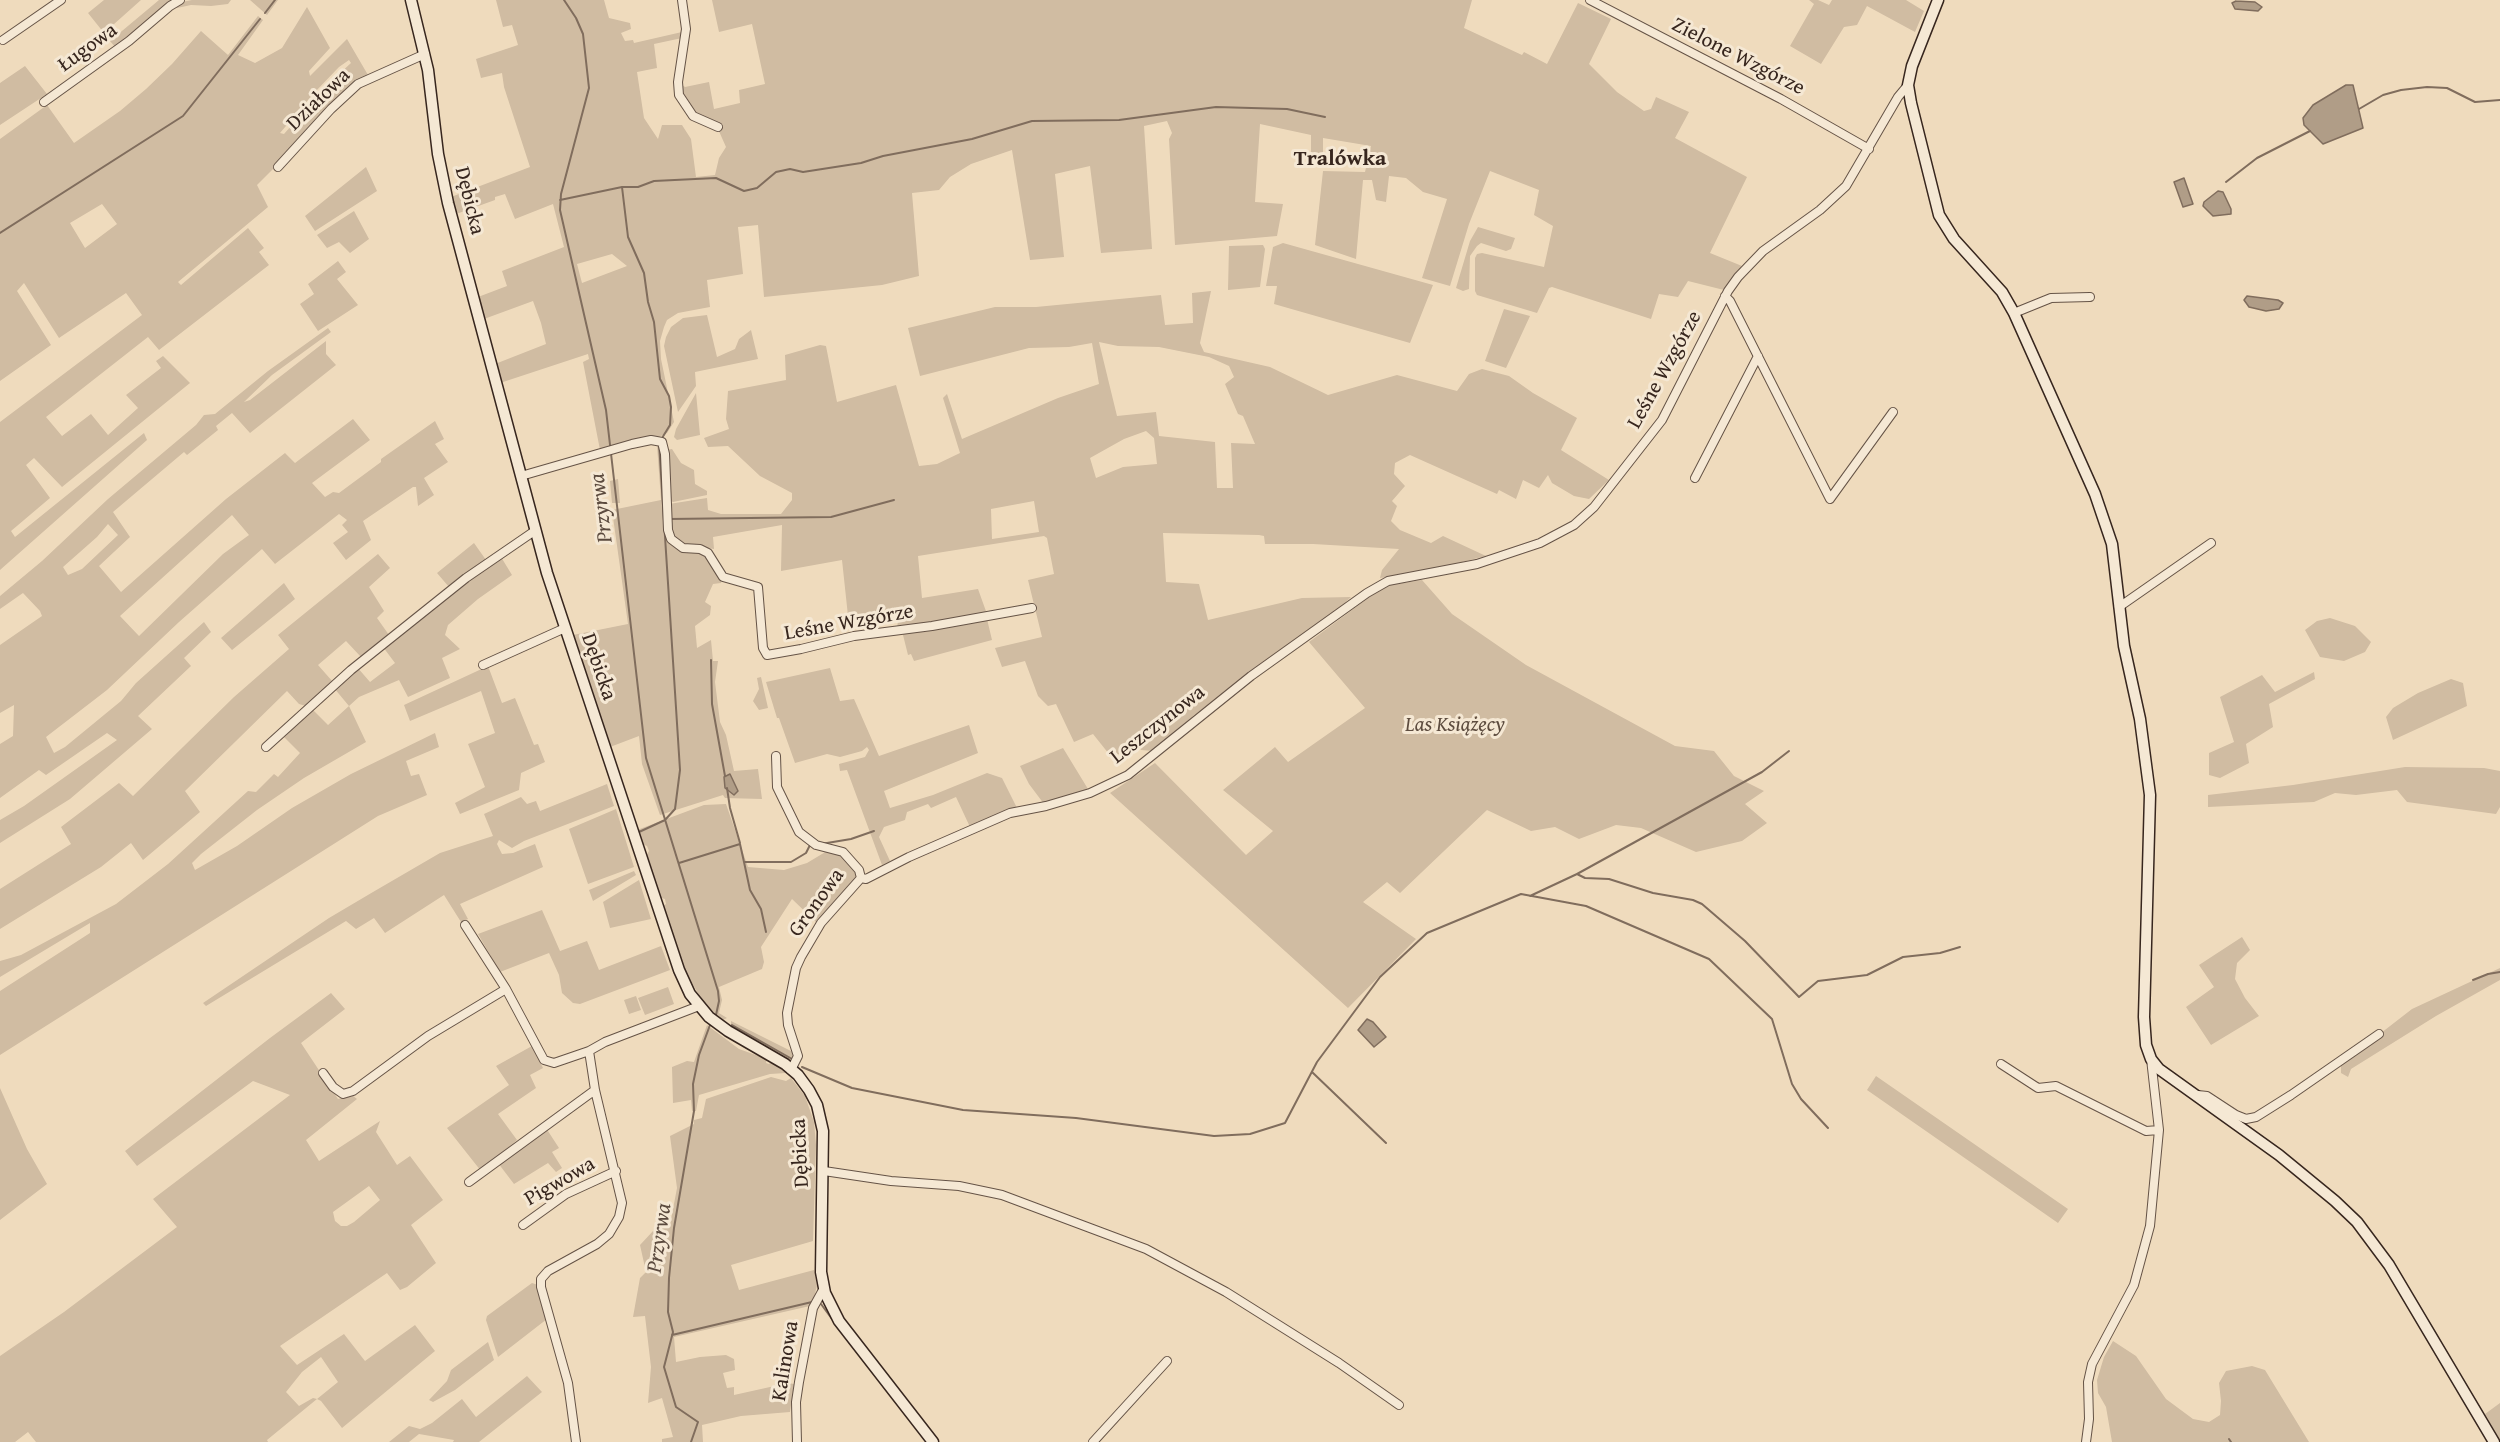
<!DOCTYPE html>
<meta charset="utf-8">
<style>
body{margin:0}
canvas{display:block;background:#efdbbd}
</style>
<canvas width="2500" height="1442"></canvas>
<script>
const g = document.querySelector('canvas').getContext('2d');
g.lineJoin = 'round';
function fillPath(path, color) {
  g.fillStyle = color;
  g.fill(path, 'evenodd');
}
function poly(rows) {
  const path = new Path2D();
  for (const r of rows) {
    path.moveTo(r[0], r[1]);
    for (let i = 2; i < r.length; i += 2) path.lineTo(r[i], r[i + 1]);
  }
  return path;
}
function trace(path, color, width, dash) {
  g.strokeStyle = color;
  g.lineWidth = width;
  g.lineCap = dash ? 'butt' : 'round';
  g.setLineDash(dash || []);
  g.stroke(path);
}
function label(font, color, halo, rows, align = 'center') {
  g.font = font + ' "Gentium Book Plus",serif';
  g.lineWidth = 6;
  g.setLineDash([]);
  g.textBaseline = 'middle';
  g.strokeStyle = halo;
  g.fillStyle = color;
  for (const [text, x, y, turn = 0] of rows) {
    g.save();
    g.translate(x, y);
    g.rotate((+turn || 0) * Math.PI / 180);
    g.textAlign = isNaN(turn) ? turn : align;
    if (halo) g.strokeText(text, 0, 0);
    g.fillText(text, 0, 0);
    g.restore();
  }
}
fillPath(poly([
 [104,0,141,0,104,33,88,13],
 [159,0,172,0,116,48,110,41],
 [192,0,231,0,228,4,211,6,191,5,177,8,177,3],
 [250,0,278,0,267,15],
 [496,0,604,0,609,18,630,23,631,29,621,33,625,41,633,40,634,43,682,32,682,38,654,44,657,68,637,72,644,118,658,139,662,125,682,125,691,139,696,177,715,175,719,158,726,147,718,129,722,128,714,122,697,116,680,93,682,85,685,87,709,82,714,109,740,103,739,90,765,84,752,24,719,32,712,0,1472,0,1464,28,1522,55,1524,52,1547,64,1578,3,1611,19,1589,64,1617,92,1644,111,1651,109,1656,97,1689,112,1675,138,1747,177,1710,253,1742,266,1724,290,1688,281,1678,297,1659,294,1651,319,1552,287,1549,288,1537,313,1477,295,1475,291,1475,258,1477,254,1482,253,1544,267,1553,226,1534,215,1539,190,1490,171,1469,224,1450,286,1422,278,1447,199,1423,192,1406,178,1389,176,1386,202,1376,200,1372,180,1363,180,1356,259,1315,245,1323,171,1365,172,1371,146,1323,138,1323,163,1311,161,1311,135,1260,124,1255,202,1283,204,1277,236,1175,245,1169,139,1172,133,1167,121,1144,126,1152,249,1101,253,1090,166,1055,174,1064,257,1030,260,1012,150,971,164,950,177,939,190,912,193,919,276,882,285,764,297,758,225,738,227,743,274,707,280,710,307,678,313,667,320,664,327,660,341,661,359,674,422,667,433,659,437,637,440,600,450,583,362,589,359,588,354,500,383,495,364,546,344,541,323,533,301,484,319,478,297,507,286,502,271,564,247,553,204,515,219,505,194,495,197,495,200,459,213,455,212,451,197,530,167,504,87,502,73,481,78,476,59,518,45,512,25,503,27],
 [612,254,627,266,582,283,577,264],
 [1809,0,1818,0,1829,5,1832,0,1906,0,1924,11,1915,32,1867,6,1857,25,1844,27,1821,64,1790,46,1814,4],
 [307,7,330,48,309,71,310,76,347,39,368,75,341,95,318,117,284,158,257,185,268,207,178,282,181,285,248,228,264,248,259,252,269,265,159,350,148,337,46,417,62,436,91,414,108,435,138,408,126,395,161,368,156,361,163,356,190,383,62,487,34,458,26,465,50,498,11,531,15,537,144,433,147,440,0,570,0,422,142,315,126,293,59,338,24,283,17,291,51,345,0,381,0,139,47,105,74,143,120,111,146,89,172,64,201,31,228,55,258,16,263,20,238,55,255,63,282,48],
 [349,60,351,63,324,88,284,134,280,133,315,92,339,67],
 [102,204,117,224,85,248,70,223],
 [25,66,47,94,0,125,0,83],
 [366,167,377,191,315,231,305,216],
 [354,211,369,239,350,253,339,242,327,248,317,235],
 [1478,227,1515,238,1511,249,1506,251,1481,243,1477,246,1470,256,1469,289,1463,291,1456,288,1470,241],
 [1283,243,1433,285,1410,343,1274,304,1277,286,1266,286,1273,247],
 [1263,245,1265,249,1260,287,1228,290,1229,246],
 [338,261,346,272,337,279,358,305,318,331,300,304,314,294,308,284],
 [1211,291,1200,343,1204,352,1270,367,1328,395,1397,375,1457,391,1469,374,1482,369,1509,376,1533,393,1577,418,1561,450,1609,480,1589,499,1574,496,1552,483,1548,475,1539,488,1523,480,1516,499,1499,490,1497,494,1410,455,1395,463,1394,474,1405,486,1392,501,1397,506,1391,521,1400,530,1431,543,1443,536,1486,556,1422,572,1380,578,1382,570,1399,549,1313,544,1265,544,1264,536,1259,535,1163,533,1166,582,1199,584,1208,620,1302,598,1351,597,1330,617,1194,715,1153,751,1141,750,1136,739,1113,759,1093,734,1074,742,1056,704,1048,706,1038,696,1025,661,1002,667,995,648,1042,637,1028,580,1054,574,1047,538,1044,536,918,556,922,598,978,589,987,614,897,628,898,621,892,610,848,616,842,560,781,571,782,525,713,537,714,549,681,544,673,537,669,520,669,504,707,498,708,510,721,514,781,514,792,500,792,493,760,476,728,446,708,447,704,438,729,429,726,419,728,391,786,380,785,355,820,345,826,346,837,402,896,385,919,466,937,464,960,453,943,398,947,394,962,439,1058,398,1099,384,1092,343,1069,347,1029,348,920,376,908,328,995,307,1036,307,1161,295,1165,325,1193,323,1192,293],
 [1099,342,1118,346,1159,347,1209,357,1229,366,1234,377,1225,384,1238,414,1243,416,1255,444,1231,443,1233,488,1217,488,1215,442,1159,436,1156,412,1117,416],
 [1146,431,1154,438,1157,464,1123,467,1096,478,1090,458,1124,439],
 [1034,501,1039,532,992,539,991,509],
 [1504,309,1530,316,1506,368,1485,361],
 [707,315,717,357,735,349,739,339,751,330,758,359,695,372,696,386,678,412,664,346,666,337,671,327,683,318],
 [328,328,331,332,272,375,244,402,250,400,326,341,326,354,336,365,250,433,232,413,216,426,218,430,187,455,184,452,113,512,130,537,99,566,121,592,226,499,285,453,295,463,353,419,370,440,312,483,325,497,333,492,339,493,381,462,381,459,435,421,444,439,435,444,448,462,424,478,434,495,418,506,416,487,413,487,363,521,371,540,346,560,333,543,348,532,342,525,347,520,339,514,275,564,262,549,179,622,107,690,46,737,54,753,65,747,121,701,136,683,204,622,211,632,184,658,191,666,138,716,152,729,70,799,0,843,0,820,24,806,117,740,107,733,46,775,39,770,0,798,0,744,13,736,14,705,0,713,0,645,42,616,40,611,23,593,0,609,0,596,42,561,108,499,196,425,204,415,215,414,268,371],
 [232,515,249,535,223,554,139,636,120,616],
 [108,524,118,535,82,569,68,575,63,567,97,537],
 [696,393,700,435,677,440,674,437,676,429],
 [660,444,669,540,703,552,722,579,721,583,713,584,705,602,711,606,710,615,695,626,697,648,711,640,713,661,718,661,715,682,720,722,726,735,734,771,758,769,762,799,725,798,723,795,660,815,642,764,639,736,610,747,573,635,628,624,612,510,661,500,657,445],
 [672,449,681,463,694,470,695,484,707,491,707,495,673,502,668,499,666,450],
 [618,479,620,503,612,503,610,481],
 [474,543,486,560,449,587,437,573],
 [378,554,390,568,369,587,384,611,377,618,389,635,361,657,346,641,318,665,333,682,306,706,299,704,287,691,185,791,200,812,143,860,131,843,101,867,0,929,0,889,71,844,61,827,119,783,133,796,234,697,289,649,278,635],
 [501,557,512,575,478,599,448,625,445,635,460,649,442,658,450,678,408,697,399,680,359,697,349,706,366,742,304,778,257,810,201,854,192,863,195,870,237,846,292,808,351,774,435,733,439,747,406,761,411,776,419,774,427,795,378,816,0,1055,0,991,90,933,90,923,0,977,0,961,21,955,116,904,168,864,248,791,256,792,274,774,278,777,300,753,282,735,311,708,328,725,349,706,334,688,357,667,370,682,395,663,383,647,464,582],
 [1422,580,1452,614,1526,665,1675,746,1714,751,1734,776,1764,791,1745,804,1767,823,1742,841,1696,852,1641,828,1616,825,1579,839,1555,827,1531,831,1487,810,1400,893,1387,882,1363,902,1416,939,1348,1008,1110,793,1155,763,1246,855,1273,831,1223,790,1275,747,1288,762,1365,708,1309,642,1379,590,1390,585],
 [284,583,295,599,232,650,221,638],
 [2330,618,2355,626,2371,642,2365,652,2344,661,2320,657,2305,630,2317,621],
 [987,619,992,640,914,661,911,654,908,655,902,631,924,632],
 [488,666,502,703,515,698,534,745,538,744,545,762,521,773,519,790,460,814,455,803,485,787,468,744,495,733,481,691,410,721,404,705],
 [830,668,840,701,854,699,879,756,969,725,978,753,884,791,890,808,933,795,987,773,1002,778,1017,808,970,827,956,797,931,808,928,804,907,812,905,820,884,827,879,837,890,861,882,865,847,770,840,771,839,764,865,757,869,750,867,747,862,751,840,757,827,754,795,763,779,718,777,718,766,682],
 [2314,672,2315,679,2269,704,2273,727,2246,744,2249,763,2220,778,2209,775,2209,753,2234,742,2220,697,2262,675,2275,692],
 [761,677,768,708,759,710,753,701,759,689,757,678],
 [2451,679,2463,683,2467,706,2393,740,2386,717,2393,708,2418,693],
 [1063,748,1088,789,1044,804,1029,784,1020,766],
 [2405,767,2484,768,2500,771,2500,807,2496,814,2407,802,2397,790,2356,795,2335,793,2314,802,2208,807,2208,795,2293,785],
 [607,784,614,806,524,841,512,848,499,840,497,844,502,854,513,853,535,844,543,867,460,904,468,919,461,922,444,895,385,933,374,918,356,929,346,921,206,1006,203,1003,329,918,373,892,440,853,493,836,484,814,521,797,527,804,536,801,540,811],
 [726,804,748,867,784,870,807,863,827,851,834,851,848,860,855,868,858,879,817,923,792,899,761,947,764,962,762,969,719,987,722,1000,719,1013,727,1018,723,1020,704,1004,687,974,671,937,663,906,666,904,665,899,658,897,645,858,649,851,647,846,640,843,637,830,704,805],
 [616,809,634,867,588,884,569,829],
 [634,871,636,875,593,901,589,890],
 [639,880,651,919,610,928,603,902],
 [542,910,560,951,587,941,599,970,661,946,670,970,580,1004,573,1003,562,993,559,975,549,953,500,972,478,934],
 [2242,937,2250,950,2237,963,2235,979,2245,998,2259,1016,2211,1045,2186,1007,2214,987,2199,965],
 [2500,968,2500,980,2436,1016,2351,1069,2348,1077,2341,1073,2341,1064,2412,1009],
 [668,987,674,1004,645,1015,638,998],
 [331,993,345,1009,301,1043,338,1099,352,1095,357,1099,306,1140,319,1161,380,1121,376,1132,397,1165,410,1156,443,1200,411,1225,436,1263,407,1287,400,1290,387,1273,280,1346,297,1365,344,1334,365,1361,415,1325,435,1351,342,1428,321,1401,317,1399,267,1440,268,1442,36,1442,28,1432,15,1442,0,1442,0,1356,64,1312,177,1227,153,1199,290,1095,253,1081,137,1166,125,1151,270,1038],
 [369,1186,380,1200,354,1222,347,1226,341,1226,335,1221,333,1212],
 [321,1357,338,1382,317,1399,313,1398,299,1406,286,1392,302,1372],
 [636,996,641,1010,629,1014,624,1000],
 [731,1021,793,1052,796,1056,790,1060,731,1026],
 [707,1025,739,1049,767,1059,766,1063,769,1064,771,1062,786,1073,770,1074,699,1095,696,1111,692,1111,691,1100,673,1103,672,1067,687,1061,694,1062],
 [532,1046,543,1068,530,1075,536,1088,498,1114,517,1140,481,1171,447,1128,509,1085,496,1066],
 [1876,1076,2068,1209,2058,1223,1867,1090],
 [771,1077,786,1081,791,1078,805,1096,814,1122,816,1145,813,1241,731,1265,739,1290,814,1270,817,1286,814,1297,810,1306,674,1337,676,1362,700,1357,726,1355,734,1359,735,1370,723,1373,727,1388,734,1387,734,1395,788,1383,794,1384,790,1412,741,1416,702,1425,703,1442,662,1442,662,1439,673,1437,662,1398,648,1403,651,1367,645,1316,633,1317,640,1278,646,1272,640,1245,653,1231,670,1225,677,1188,670,1136,694,1124,694,1120,702,1118,706,1099],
 [0,1088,27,1149,47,1184,0,1220],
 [546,1128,559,1148,552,1152,562,1168,556,1172,548,1163,514,1184,498,1163],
 [532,1283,538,1285,547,1319,498,1357,486,1320,487,1316],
 [2113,1341,2136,1356,2166,1399,2193,1419,2209,1422,2220,1415,2221,1401,2219,1383,2226,1371,2252,1366,2265,1370,2309,1442,2112,1442,2106,1407,2098,1393,2097,1380,2104,1357],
 [488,1342,494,1360,455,1390,433,1402,429,1400,447,1381,451,1370],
 [527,1376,542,1392,479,1442,453,1442,454,1440,419,1434,409,1442,389,1442,409,1426,420,1429,432,1423,462,1399,476,1417],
 [2500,1403,2500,1440,2485,1414]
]), '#d0bca2');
const water = poly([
 [2236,1,2255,2,2262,7,2258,11,2235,9,2232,3,2236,1],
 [2346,85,2353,85,2363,128,2323,144,2304,125,2303,118,2313,105,2346,85],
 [2184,178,2193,204,2183,207,2174,182,2184,178],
 [2218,191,2223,192,2231,209,2231,214,2213,216,2203,206,2204,202,2218,191],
 [2247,296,2278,300,2283,303,2279,309,2266,311,2249,307,2244,300,2247,296],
 [730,774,738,791,734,795,725,788,724,777,730,774],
 [1367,1019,1373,1022,1386,1037,1374,1047,1358,1030,1367,1019]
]);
fillPath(water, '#b09d87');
trace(water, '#806d5d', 1.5);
trace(poly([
 [564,0,576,18,583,34,589,88,561,194,560,210,606,410,646,758,718,991,719,1001,716,1015],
 [265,13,275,0],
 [2359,109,2383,95,2401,90,2427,87,2447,88,2475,102,2500,100],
 [2226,182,2257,158,2310,131],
 [622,187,638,187,654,181,716,178,744,191,757,188,776,172,790,169,803,172,861,163,883,156,972,139,1032,121,1119,120,1216,107,1287,109,1325,117],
 [560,200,622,187,628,237,644,273,648,302,654,322,660,379,669,396,671,407,670,425,659,443,680,770,675,809,665,820,639,832],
 [0,233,183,116,260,19],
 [669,519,831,517,894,500],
 [711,660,712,704,725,776],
 [727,788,730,808,740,843],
 [821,844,851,839,874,831],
 [744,862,750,890,761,909,766,932],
 [679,863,740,844,744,862,791,862,806,853,810,845,813,845],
 [1577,874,1762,772,1789,751],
 [1530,896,1577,874,1585,878,1609,879,1653,893,1693,900,1702,904,1745,941,1799,997,1818,981,1867,975,1903,957,1940,953,1960,947],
 [2473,980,2488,974,2500,972],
 [732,1025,792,1059],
 [802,1067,852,1088,963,1110,1076,1118,1214,1136,1250,1134,1285,1123,1317,1062,1380,977,1427,933,1521,894,1586,906,1709,959,1772,1019,1792,1084,1801,1099,1828,1128],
 [1312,1072,1386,1143],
 [821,1304,832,1319],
 [672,1335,812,1302],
 [2229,1439,2231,1442],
 [691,1442,698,1422,676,1407,664,1367,673,1332,668,1312,669,1278,674,1228,694,1111,693,1084,699,1055,710,1025]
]), '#806d5d', 2);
const street = poly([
 [682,0,686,29,678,82,679,95,693,116,718,127],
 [1590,0,1781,99,1869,149],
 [3,40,61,0],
 [44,102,129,41,170,6,180,0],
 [278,167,331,109,358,84,425,54],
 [1725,296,1730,301,1830,499,1893,412],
 [2014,313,2051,298,2090,297],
 [521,476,632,444,651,440,662,442,665,454,668,530,671,539,683,548,700,549,708,553,723,577,758,587,763,648,767,655,801,649,854,636,932,626,1032,608],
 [1695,478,1758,356],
 [2119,607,2211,543],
 [483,665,565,628],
 [266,747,351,670,466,578,536,530],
 [776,756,777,787,799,832,816,845,843,852,859,870,861,878],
 [861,878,866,879,909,857,1010,813,1046,806,1090,793,1128,775,1251,676,1367,593,1388,581,1477,564,1540,543,1574,525,1594,507,1662,420,1728,291,1738,277,1763,251,1820,210,1846,186,1898,97,1908,85],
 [465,925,506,989,544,1060,554,1063,589,1051],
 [2001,1064,2038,1088,2056,1086,2146,1131,2159,1130],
 [791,1070,798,1056,788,1025,787,1013,796,968,801,957,821,923,861,878],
 [323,1073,333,1087,343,1094,353,1091,428,1036,506,989],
 [2198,1095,2207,1096,2236,1115,2246,1119,2256,1117,2291,1095,2379,1034],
 [824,1171,891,1181,959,1186,1002,1195,1146,1249,1226,1292,1339,1363,1399,1405],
 [469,1182,595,1090],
 [523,1225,566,1194,616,1171],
 [576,1442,568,1383,541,1287,541,1279,548,1271,597,1244,609,1234,619,1217,622,1203,595,1090,589,1051,605,1042,699,1006],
 [797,1442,796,1402,799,1382,813,1308,824,1288],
 [1093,1442,1167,1361],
 [2086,1442,2089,1419,2088,1382,2092,1364,2134,1285,2150,1226,2159,1130,2151,1059]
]);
const secondary = poly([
 [411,0,428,70,438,154,448,203,547,573,679,970,690,994,709,1017,728,1031,785,1064,798,1075,809,1090,817,1105,823,1131,821,1272,825,1293,839,1321,933,1442],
 [1938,0,1912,66,1908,85,1911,103,1939,215,1954,239,2002,292,2014,313,2095,494,2112,544,2124,646,2140,719,2150,795,2144,1017,2146,1045,2151,1059,2159,1069,2279,1155,2335,1201,2357,1222,2389,1265,2494,1442]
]);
trace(street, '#655346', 10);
trace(secondary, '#37261e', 13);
trace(street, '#f5e8d4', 8);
trace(secondary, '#f5e8d4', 10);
label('21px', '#37261e', '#f5e8d4', [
 ["Ługowa",88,48,-36],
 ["Zielone Wzgórze",1738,57,27],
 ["Działowa",319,100,-44],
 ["Dębicka",469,201,76],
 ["Leśne Wzgórze",1665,370,-61],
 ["Leśne Wzgórze",849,623,-10],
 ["Dębicka",598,667,71],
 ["Leszczynowa",1158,725,-38],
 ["Gronowa",817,903,-54],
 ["Dębicka",801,1153,-93],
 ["Pigwowa",560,1182,-30],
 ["Kalinowa",786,1361,-81]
]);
label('italic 21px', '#5d4c3f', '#f5e8d4', [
 ["Las Książęcy",1455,726]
]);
label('bold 22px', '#37261e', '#f5e8d4', [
 ["Tralówka",1340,159]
]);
label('italic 22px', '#5b4a3e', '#f5e8d4', [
 ["Przyrwa",602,508,-97],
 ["Przyrwa",660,1238,-82]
]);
</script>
